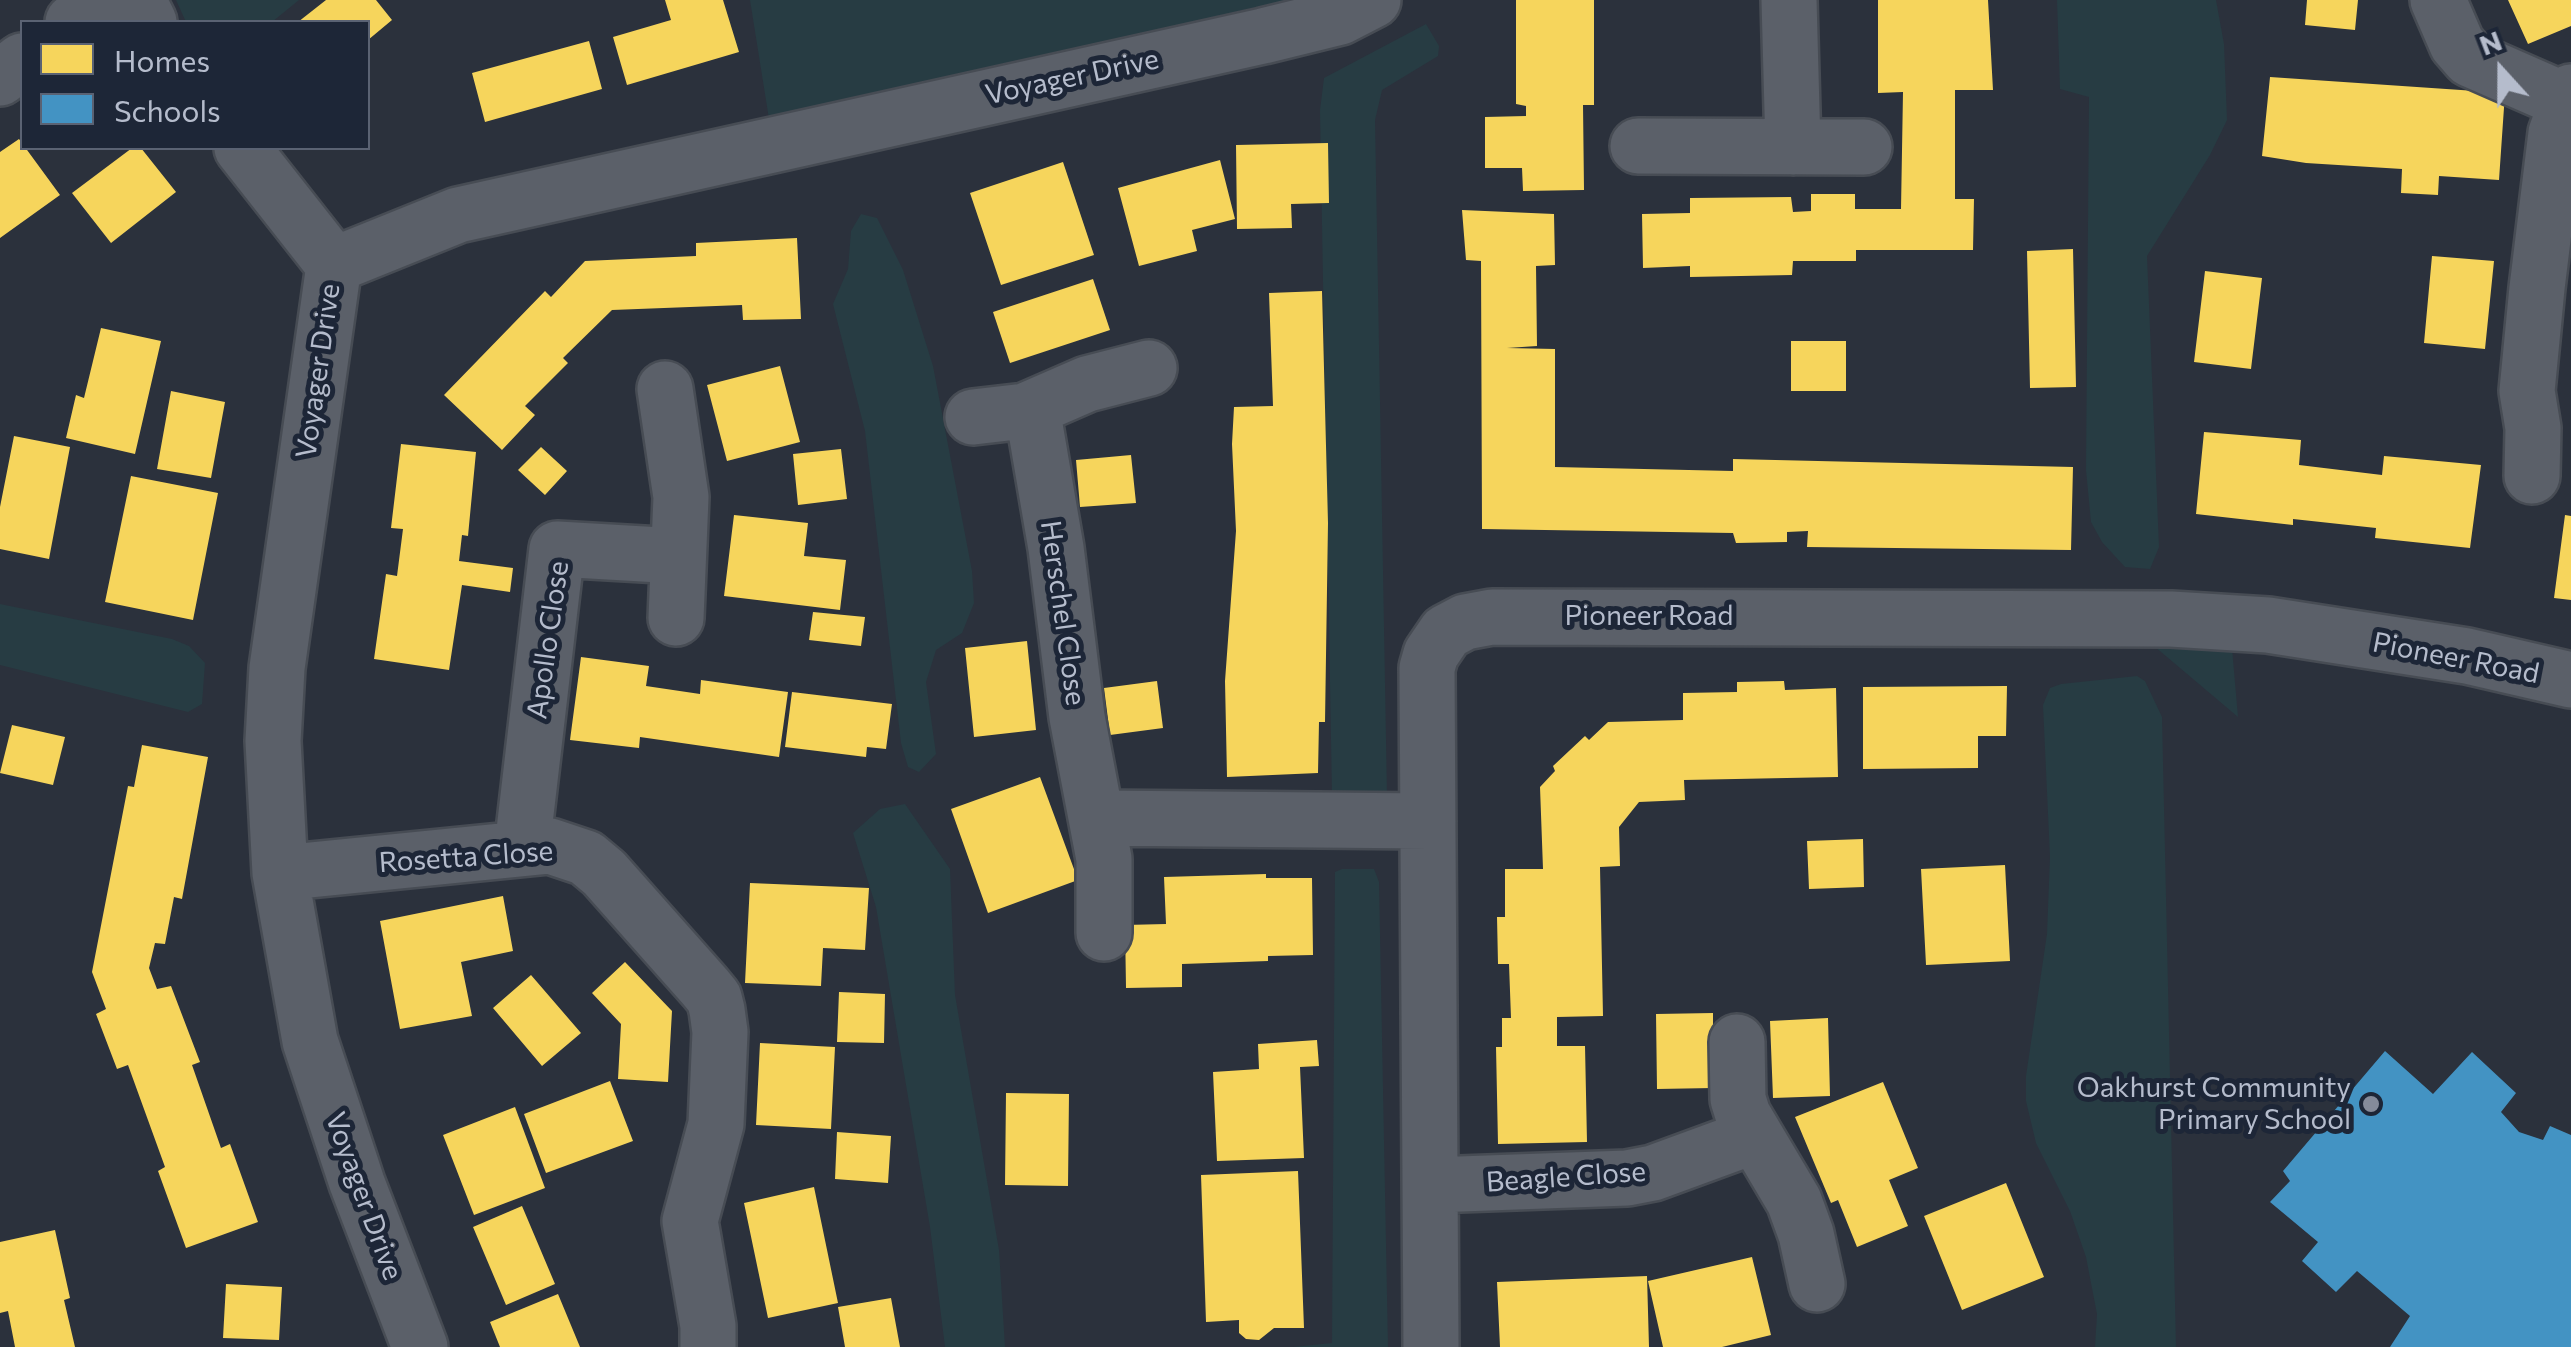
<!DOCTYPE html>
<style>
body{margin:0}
#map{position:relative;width:2571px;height:1347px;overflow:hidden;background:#2b313c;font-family:Commissioner,sans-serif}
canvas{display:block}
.legend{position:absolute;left:20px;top:20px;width:350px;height:130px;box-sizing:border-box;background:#1d2637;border:2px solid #5a6273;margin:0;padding:12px 18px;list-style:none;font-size:30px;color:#b5bccc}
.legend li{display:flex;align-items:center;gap:20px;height:50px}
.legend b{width:50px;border:2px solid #5a6273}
.north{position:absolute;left:2451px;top:20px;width:100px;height:100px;-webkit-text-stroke:8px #1d2637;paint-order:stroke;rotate:339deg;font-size:28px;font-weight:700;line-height:40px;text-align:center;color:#b5bccc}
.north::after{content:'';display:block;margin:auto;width:35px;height:45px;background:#b5bccc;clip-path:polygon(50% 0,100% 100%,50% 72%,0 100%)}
</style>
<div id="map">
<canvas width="2571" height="1347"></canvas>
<ul class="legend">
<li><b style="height:28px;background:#f6d55c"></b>Homes</li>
<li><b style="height:28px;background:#4393c3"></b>Schools</li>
</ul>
<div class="north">N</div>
</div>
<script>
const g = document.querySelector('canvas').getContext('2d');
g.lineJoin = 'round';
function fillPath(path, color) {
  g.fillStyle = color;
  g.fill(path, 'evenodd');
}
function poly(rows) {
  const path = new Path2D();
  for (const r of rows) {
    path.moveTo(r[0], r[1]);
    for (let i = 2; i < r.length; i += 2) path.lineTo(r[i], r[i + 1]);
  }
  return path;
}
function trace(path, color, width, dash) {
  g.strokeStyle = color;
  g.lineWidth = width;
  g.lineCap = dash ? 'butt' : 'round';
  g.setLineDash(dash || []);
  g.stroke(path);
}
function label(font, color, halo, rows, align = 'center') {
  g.font = font + ' Commissioner,sans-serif';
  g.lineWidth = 10;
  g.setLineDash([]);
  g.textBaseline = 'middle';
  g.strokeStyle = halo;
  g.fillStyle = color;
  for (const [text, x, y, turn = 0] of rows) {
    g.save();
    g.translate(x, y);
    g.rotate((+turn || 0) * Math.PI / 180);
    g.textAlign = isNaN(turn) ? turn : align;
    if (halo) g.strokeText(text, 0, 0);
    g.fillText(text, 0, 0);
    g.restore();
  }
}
fillPath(poly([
 [176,0,299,0,272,22,186,22],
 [750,0,1288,0,769,119],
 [2057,0,2216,0,2224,44,2227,120,2210,155,2147,256,2159,547,2150,569,2125,567,2102,542,2091,522,2086,470,2089,97,2060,89],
 [1426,24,1439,46,1438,56,1382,90,1375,120,1387,796,1332,796,1320,110,1324,78],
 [861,214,877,218,903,270,933,366,972,571,974,603,962,633,936,650,926,682,936,754,919,772,908,767,901,743,865,431,833,304,848,269,851,231],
 [0,604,172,639,189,646,205,663,202,704,188,712,0,665],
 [2154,646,2232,648,2238,717],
 [2137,676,2145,681,2162,717,2176,1347,2095,1347,2097,1314,2086,1257,2070,1211,2036,1143,2026,1101,2026,1076,2047,934,2050,857,2043,705,2050,688,2061,684],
 [905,804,950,869,955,995,999,1250,1005,1347,945,1347,930,1227,876,907,853,833,880,809],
 [1342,869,1374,869,1379,882,1388,1347,1293,1347,1332,1343,1335,872]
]), '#273c43');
fillPath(poly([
 [326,0,376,0,392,20,368,40,368,22,298,22],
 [665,0,723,0,739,52,627,85,613,37,671,20],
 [1516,0,1594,0,1594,105,1583,105,1584,190,1523,191,1522,168,1485,168,1485,117,1526,116,1526,106,1516,104],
 [1878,0,1988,0,1993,90,1955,90,1955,199,1974,199,1973,250,1856,250,1856,261,1793,261,1792,275,1690,277,1690,266,1643,268,1642,214,1690,213,1690,198,1791,197,1793,212,1811,211,1811,194,1855,194,1855,209,1901,209,1903,92,1878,93],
 [2307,0,2358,0,2355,30,2305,25],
 [2508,0,2571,0,2571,26,2528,44],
 [589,41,602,89,485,122,472,73],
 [2270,77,2505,93,2499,180,2439,176,2438,195,2401,193,2402,169,2306,163,2262,156],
 [19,139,60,195,0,238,0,152],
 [1328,143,1329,203,1291,204,1292,228,1237,229,1236,145],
 [132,148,141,148,176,192,111,243,72,193],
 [1220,160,1235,219,1192,230,1197,251,1139,266,1118,188],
 [1063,162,1094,255,1001,285,970,193],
 [1462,210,1554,214,1555,265,1536,266,1537,346,1507,348,1555,349,1555,467,1733,471,1733,459,2073,467,2071,550,1807,547,1808,531,1787,532,1787,542,1736,543,1733,533,1482,529,1481,261,1466,260],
 [797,238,801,319,743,320,742,305,612,310,563,358,568,363,525,406,535,415,502,450,444,395,545,291,551,297,585,261,696,256,696,243],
 [2073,249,2076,387,2030,388,2027,251],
 [2432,256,2494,261,2485,349,2424,343],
 [2205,271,2262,278,2251,369,2194,362],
 [1093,279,1110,330,1010,363,993,312],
 [1322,291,1328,523,1325,722,1319,722,1318,773,1227,777,1225,681,1236,531,1232,444,1234,407,1273,406,1269,293],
 [101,328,161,341,135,454,66,438,76,395,84,398],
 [1791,341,1846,341,1846,391,1791,391],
 [780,366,800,442,727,461,707,385],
 [171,391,225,402,211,478,157,469],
 [2204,432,2301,440,2299,465,2382,475,2384,456,2481,465,2470,548,2375,538,2376,528,2293,519,2293,525,2196,514],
 [14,436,70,447,49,559,0,549,0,507],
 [401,444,476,452,468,536,462,535,459,561,513,568,510,592,462,585,449,670,374,659,386,574,397,576,403,529,391,528],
 [541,447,567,471,545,495,518,470],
 [841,449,847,499,798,505,793,454],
 [1131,455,1136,503,1080,507,1076,460],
 [131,476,218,493,193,620,105,602],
 [734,515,808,523,804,556,846,560,840,610,724,596],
 [2565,515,2571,516,2571,600,2554,598],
 [813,612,865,617,861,646,809,640],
 [1027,641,1036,730,974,737,965,648],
 [581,657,649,666,646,686,700,694,701,680,788,692,779,757,640,737,639,748,570,740],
 [1157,681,1163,728,1110,735,1104,688],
 [1784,681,1785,690,1836,688,1838,777,1684,780,1685,800,1639,802,1619,827,1620,866,1600,867,1603,1016,1557,1017,1557,1046,1585,1046,1587,1142,1498,1144,1496,1047,1502,1047,1502,1018,1511,1018,1509,964,1498,964,1497,917,1505,917,1505,869,1543,869,1540,787,1555,771,1553,766,1585,736,1589,740,1608,722,1683,720,1683,693,1737,692,1737,682],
 [2007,686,2006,736,1978,736,1978,768,1863,769,1863,687],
 [792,692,892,704,886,749,867,747,866,757,785,747],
 [12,725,65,737,53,785,0,773],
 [142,745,208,757,182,899,174,897,165,944,155,943,149,968,157,989,171,986,200,1062,192,1065,221,1148,230,1144,258,1222,186,1248,158,1171,165,1167,128,1065,117,1069,96,1014,106,1009,92,972,128,786,134,787],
 [1040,777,1078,880,988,913,951,809],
 [1863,839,1864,887,1809,889,1807,841],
 [2005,865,2010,961,1926,965,1921,869],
 [1266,874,1266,878,1312,878,1313,955,1268,956,1268,961,1182,964,1182,987,1126,988,1125,925,1166,924,1164,877],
 [750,883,869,888,865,950,823,948,821,986,745,983],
 [503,896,513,951,461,962,472,1016,400,1029,380,921],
 [625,962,672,1011,668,1082,618,1079,621,1024,592,993],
 [531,975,581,1033,542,1066,493,1008],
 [839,992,885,994,884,1043,837,1042],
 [1713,1013,1713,1088,1657,1089,1656,1014],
 [1828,1018,1830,1096,1773,1098,1770,1021],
 [1317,1040,1319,1066,1300,1067,1304,1158,1217,1161,1213,1072,1259,1069,1258,1044],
 [760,1043,835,1047,831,1129,756,1125],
 [610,1081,633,1141,546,1173,524,1114],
 [1883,1082,1918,1168,1889,1180,1908,1226,1857,1247,1838,1200,1831,1203,1795,1117],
 [1006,1093,1069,1094,1068,1186,1005,1185],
 [515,1107,545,1188,474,1215,443,1135],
 [837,1132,891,1136,888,1183,835,1179],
 [1298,1171,1304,1328,1274,1328,1259,1340,1246,1339,1239,1333,1239,1320,1206,1322,1201,1175],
 [2006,1183,2044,1277,1962,1310,1924,1216],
 [814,1187,838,1303,768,1318,744,1203],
 [522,1206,555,1284,506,1305,473,1227],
 [55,1230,70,1298,64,1300,75,1347,15,1347,8,1311,0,1313,0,1242],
 [1752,1257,1771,1335,1722,1347,1663,1347,1648,1281],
 [1647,1276,1649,1347,1500,1347,1497,1282],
 [226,1284,282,1287,279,1340,223,1338],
 [558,1294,580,1347,500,1347,490,1322],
 [891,1298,900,1347,845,1347,838,1307]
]), '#f6d55c');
fillPath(poly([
 [2385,1051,2433,1094,2472,1052,2516,1093,2501,1112,2519,1132,2543,1140,2550,1126,2571,1135,2571,1347,2390,1347,2410,1316,2357,1271,2336,1292,2302,1261,2318,1242,2270,1202,2290,1181,2283,1171]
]), '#4393c3');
const street = poly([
 [1789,0,1793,147],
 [2438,0,2457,44,2470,59,2566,101],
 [73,22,109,6,140,4,149,22],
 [0,78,22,61],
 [1638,146,1864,147],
 [242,148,334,265],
 [665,389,681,497,676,618],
 [1032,408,1056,548,1077,717,1104,859,1104,933],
 [973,417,1025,411,1087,384,1149,368],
 [2532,476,2533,428,2527,391,2537,288,2556,133,2571,92],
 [1097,818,1428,821],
 [522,848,557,549,678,556],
 [280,873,550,846,586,858,604,873,705,987,714,998,717,1010,720,1032,716,1124,690,1221,708,1326,708,1347],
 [1737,1042,1738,1099,1743,1115,1794,1201,1806,1234,1817,1284],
 [1432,1185,1627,1178,1653,1173,1754,1136],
 [420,1347,357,1183,310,1041,280,873,273,741,277,668,334,265,458,215,1263,36,1340,17,1373,0],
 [1431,1347,1427,668,1431,654,1446,632,1465,622,1492,617,2171,619,2268,625,2467,656,2571,680]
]);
trace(street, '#474c54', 60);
trace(street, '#5b6069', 55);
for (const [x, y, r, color] of [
 [2371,1104,10,"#858b9a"]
]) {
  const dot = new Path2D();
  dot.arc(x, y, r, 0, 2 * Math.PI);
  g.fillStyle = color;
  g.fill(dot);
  trace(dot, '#1d2637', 4);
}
label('28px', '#b5bccc', '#1d2637', [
 ["Voyager Drive",1072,77,-12],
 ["Voyager Drive",318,371,-82],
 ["Herschel Close",1063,613,82],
 ["Pioneer Road",1649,616],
 ["Apollo Close",548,640,-82],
 ["Pioneer Road",2456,658,11],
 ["Rosetta Close",466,857,-4],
 ["Beagle Close",1566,1177,-4],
 ["Voyager Drive",364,1196,70]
]);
label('28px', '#b5bccc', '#1d2637', [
 ["Oakhurst Community",2351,1088],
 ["Primary School",2351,1120]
], 'right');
</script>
